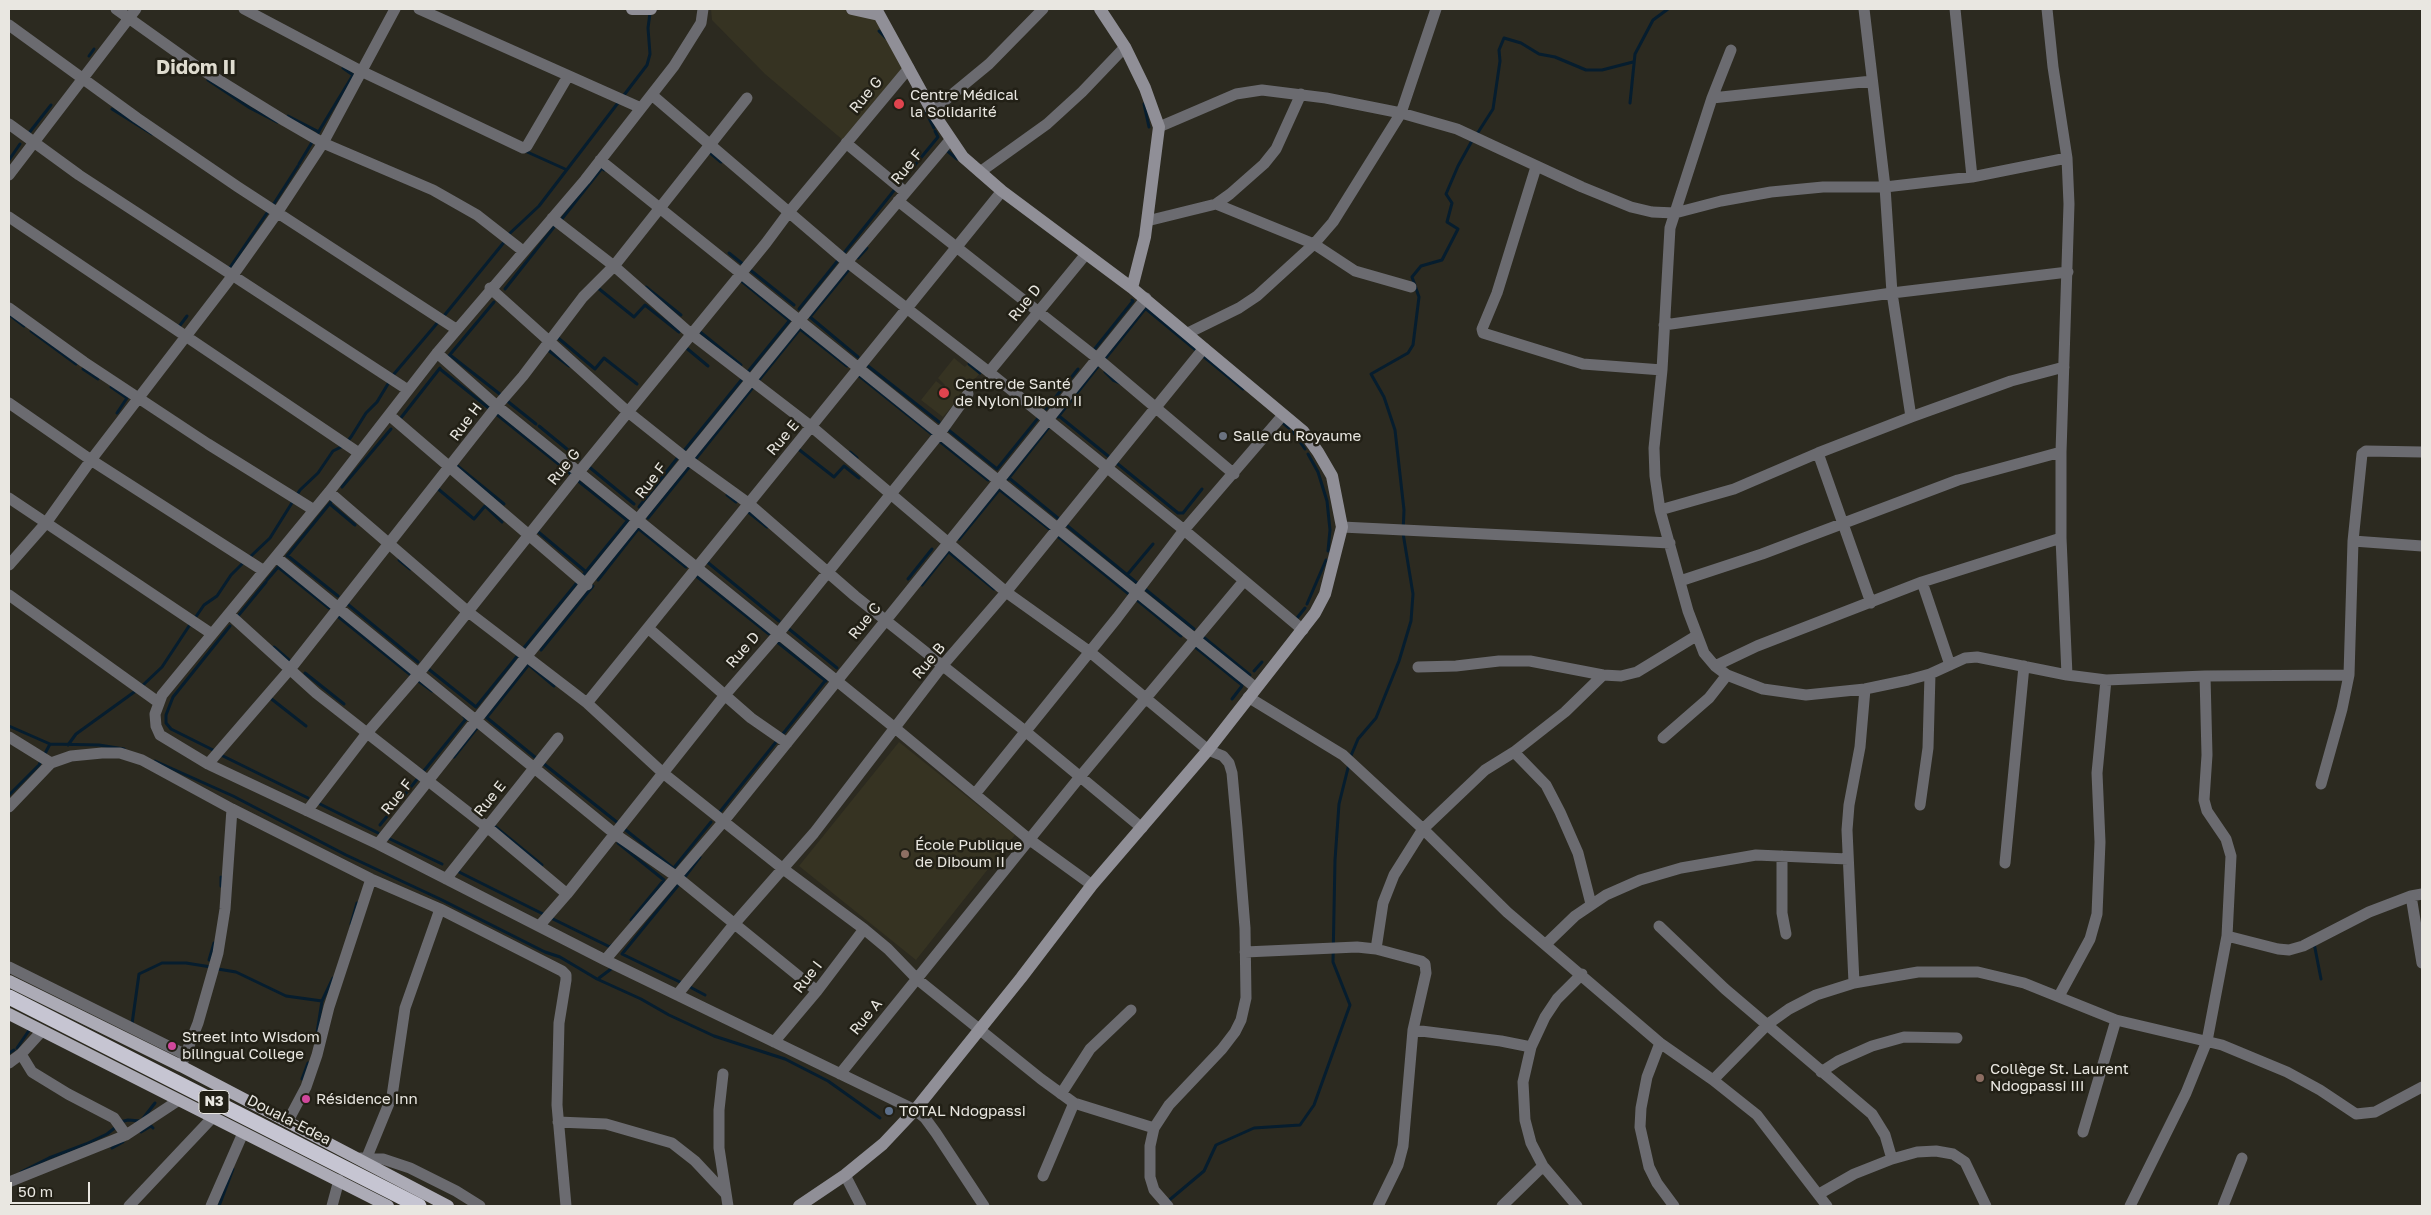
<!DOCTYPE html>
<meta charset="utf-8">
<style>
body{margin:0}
#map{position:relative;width:2431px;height:1215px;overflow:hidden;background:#2c2a20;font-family:"Golos Text",sans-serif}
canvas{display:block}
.frame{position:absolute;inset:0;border:10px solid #e9e7e1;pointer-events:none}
.scale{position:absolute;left:10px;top:1182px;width:80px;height:22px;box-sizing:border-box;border:2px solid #e9e7e1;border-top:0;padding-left:6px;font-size:15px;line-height:18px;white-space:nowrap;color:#e9e7e1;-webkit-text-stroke:4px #222016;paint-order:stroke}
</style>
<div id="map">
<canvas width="2431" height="1215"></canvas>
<div class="frame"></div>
<div class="scale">50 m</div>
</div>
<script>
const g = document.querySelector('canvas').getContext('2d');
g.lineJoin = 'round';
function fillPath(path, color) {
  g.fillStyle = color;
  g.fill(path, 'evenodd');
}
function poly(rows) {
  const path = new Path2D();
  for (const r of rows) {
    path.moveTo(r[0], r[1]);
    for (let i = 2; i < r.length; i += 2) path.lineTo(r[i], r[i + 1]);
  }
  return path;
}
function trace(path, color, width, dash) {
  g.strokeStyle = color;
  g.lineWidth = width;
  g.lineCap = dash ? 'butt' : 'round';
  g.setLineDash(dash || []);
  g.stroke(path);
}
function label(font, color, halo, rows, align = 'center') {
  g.font = font + ' "Golos Text",sans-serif';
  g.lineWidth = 5;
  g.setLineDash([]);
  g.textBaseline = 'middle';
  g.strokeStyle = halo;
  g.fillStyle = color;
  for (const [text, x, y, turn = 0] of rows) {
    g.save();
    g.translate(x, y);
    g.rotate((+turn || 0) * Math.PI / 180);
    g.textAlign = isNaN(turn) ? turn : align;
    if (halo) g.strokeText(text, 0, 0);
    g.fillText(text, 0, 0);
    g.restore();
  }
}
fillPath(poly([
 [711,9,864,9,884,12,912,61,844,141,765,74,712,20],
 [954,358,965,367,969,363,980,373,943,417,921,400,936,381,944,387,945,385,938,378],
 [899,742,1015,835,916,960,799,866]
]), '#363322');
trace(poly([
 [879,31,886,38],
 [89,56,94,49],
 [208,80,250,108,277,122],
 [1630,103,1635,54,1653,20,1668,9],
 [1144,104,1149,127],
 [112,109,152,134],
 [926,112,934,128],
 [288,116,319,132],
 [29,133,51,105],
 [1477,134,1493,109,1500,61,1499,50,1504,38,1521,43,1539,54,1555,57,1586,70,1602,70,1633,62],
 [316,136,353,75,343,68],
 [945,149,957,159],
 [525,151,565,169],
 [709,152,721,162],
 [9,160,20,144],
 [299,164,314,139],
 [900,183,938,137,935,131],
 [273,205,298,166],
 [561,220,602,168,604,170],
 [508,235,539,206,647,65,650,54,648,28,650,13],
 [729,253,794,305],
 [858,258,867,248],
 [851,267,810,317,858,357],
 [229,269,269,210],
 [739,279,789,320],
 [646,287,681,315],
 [598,288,634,317,645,305,679,332],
 [505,289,554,227],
 [1145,308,1243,389],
 [799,309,896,188],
 [11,316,24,326],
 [443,317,505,241],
 [178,328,187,316],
 [31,331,76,364],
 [699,331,741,365],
 [557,337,595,369,604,358,637,384],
 [684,346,708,366],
 [548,350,569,366],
 [1093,351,1133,301,1132,300],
 [450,355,501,395],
 [448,357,494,302],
 [1105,359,1145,309],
 [969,364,980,373],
 [868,366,939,422],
 [83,369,98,379],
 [440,369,490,409],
 [1105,372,1113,380,1120,383],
 [858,375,933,435],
 [758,381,800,329,847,366],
 [111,387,127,398,117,413],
 [506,400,536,424],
 [1046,409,1078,369],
 [495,413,571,474],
 [1059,416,1178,513,1183,513,1202,489],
 [1058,417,1100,364],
 [400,419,440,368],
 [1282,422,1289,428],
 [539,426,579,459],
 [946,428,997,469],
 [1293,432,1305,449],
 [938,440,988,480],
 [797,448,834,477,844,466,859,478],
 [683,452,790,320],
 [850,452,857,458],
 [1308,454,1318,472,1327,501,1330,530,1328,551],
 [694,461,754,386],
 [455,464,504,504],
 [588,466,634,504],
 [997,469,1039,417],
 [1009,478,1137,583],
 [1008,479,1049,427],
 [577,480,627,520],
 [342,487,391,429],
 [437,488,474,519,485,506,502,522],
 [1000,490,1052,531],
 [727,495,736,502],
 [330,504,355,525],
 [639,507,679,456],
 [747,511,767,527],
 [648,518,690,466],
 [639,529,686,567],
 [536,530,585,571],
 [1055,534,1130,595],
 [959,539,999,490],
 [949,552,994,589],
 [287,556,331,502],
 [288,556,338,596],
 [250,557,270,538,300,490,318,473,333,451,343,446,351,437,366,413,377,402,394,374,439,321],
 [399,560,410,569],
 [706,561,779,621],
 [278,567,329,608],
 [695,575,769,634],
 [1127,575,1153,544],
 [908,579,932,549],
 [267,580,279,566],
 [598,580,638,529],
 [922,585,949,551],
 [1145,589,1194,629],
 [1137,600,1181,636],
 [345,602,418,662],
 [1307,604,1326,560],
 [335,614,412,676],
 [238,616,266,582],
 [195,618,204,605,217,596,231,575,245,561],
 [1297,618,1305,608],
 [789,629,837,668],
 [1202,636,1250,675],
 [776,641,826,681],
 [1194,646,1242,685],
 [274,647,289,660],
 [523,649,628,520],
 [541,650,593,586],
 [529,665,554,686],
 [426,667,476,707],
 [1254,671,1262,662],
 [305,673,344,704],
 [417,680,432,691],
 [142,686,162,667,191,623],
 [269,697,306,726],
 [1232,699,1242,686],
 [476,707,519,654],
 [486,717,536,758],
 [487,717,530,663],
 [9,726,50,744,99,745,124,749],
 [782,735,825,681],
 [68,745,76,734,137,690],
 [213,750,171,729,166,723,166,715,173,697,230,626],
 [221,755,308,798],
 [454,757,477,728],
 [1350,758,1358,739,1376,718,1399,661,1411,621,1413,594,1403,533,1404,510,1395,430,1384,397,1371,374,1408,353,1413,345,1419,297,1412,277,1421,266,1442,260,1458,229,1447,222,1452,203,1446,194,1458,166,1473,139],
 [155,761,233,796,346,855,440,899,545,952,560,957,597,979,641,999,669,1015,714,1036,785,1059,828,1081,880,1118],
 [544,764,618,823],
 [423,772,466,719,464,717],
 [9,795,39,765,50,744],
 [318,803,378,833],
 [719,813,776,742],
 [492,824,542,865],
 [380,825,419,777],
 [622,827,672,867],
 [388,838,442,864],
 [618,843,664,880,631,920],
 [673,869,711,822],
 [457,871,545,915],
 [221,877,221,886],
 [684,878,700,857],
 [680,883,622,954,682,983],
 [551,918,610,947,612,945],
 [351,924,357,903],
 [2314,943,2321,979],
 [209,960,214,943],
 [218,969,236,972,286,996,322,1001],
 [599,978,611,969],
 [688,986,705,995],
 [132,1024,139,974,162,963,186,963,211,967],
 [317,1033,322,1001,333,978],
 [17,1048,30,1029],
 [9,1053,14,1050],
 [302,1079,308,1063],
 [120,1122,128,1120,141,1121,155,1103],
 [141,1132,151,1126,153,1128],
 [112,1148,123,1142],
 [21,1172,49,1158,86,1144,107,1134,116,1127],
 [1167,1202,1204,1171,1216,1145,1254,1128,1300,1125,1314,1105,1350,1005,1333,962,1335,860,1339,804,1349,764],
 [219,1206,233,1169]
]), '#061d2e', 3);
trace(poly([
 [116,9,196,66,285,121,323,143,433,190,477,215,523,251],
 [244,9,363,72,523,148,527,146,568,76],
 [419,9,641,108],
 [703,9,701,23,674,66,585,180,437,353,329,492,162,695,155,714,156,726,160,735,208,764,378,844,605,960,915,1110,925,1118,936,1133,984,1206],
 [1864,9,1885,187,1892,293,1911,417],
 [1955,9,1972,177],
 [2047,9,2053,67,2067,158,2069,204,2061,452,2061,538,2067,675],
 [9,25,137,118,238,187,456,329],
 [1731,50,1712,98,1670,228,1662,370,1654,448,1655,476,1660,510,1688,611,1704,653,1715,666,1727,675,1763,689,1806,695,1865,689,1908,680,1930,674,1965,658,1977,657,2067,675,2106,680,2205,676,2349,675,2353,541,2362,454,2366,451,2422,452],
 [652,95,847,262,989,372,1184,530,1303,630],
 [1712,98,1872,81],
 [932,111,989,64,1043,9],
 [9,124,79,175,408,390],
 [1159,127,1236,94,1262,90,1326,98,1401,113,1436,9],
 [846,143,905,192],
 [600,160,1256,688],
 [1536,167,1497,293,1482,329,1483,333,1583,364,1662,370],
 [980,172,1047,124,1082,92,1125,47],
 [9,175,136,9],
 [898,201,1097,358,1234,474],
 [1216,204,1314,244,1355,271,1411,287],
 [9,217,359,453],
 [552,218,614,266,691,334,812,427,1006,592,1090,652,1208,750,1223,756,1229,763,1232,773,1237,828,1245,928,1246,998,1241,1020,1235,1032,1222,1049,1169,1105,1154,1128,1150,1146,1150,1177,1154,1190,1168,1206],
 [1147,221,1216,204,1230,194,1264,164,1276,149,1301,94],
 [490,288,628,412,687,459,748,503,855,596,1025,731,1142,828],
 [9,308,84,362,208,444,314,510],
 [1664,325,1892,293,2068,272],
 [1188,333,1239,308,1257,296,1314,244,1333,222,1401,113,1457,129,1582,187,1631,207,1652,212,1675,213,1721,201,1771,192,1823,187,1885,187,1972,177,2067,158],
 [437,353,497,406,895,728,1030,840,1092,885],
 [989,372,1086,254],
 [9,403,91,460,264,571],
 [389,415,587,585],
 [1818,453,1871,603],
 [329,492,467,611,587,703,663,773,782,868,864,929,888,949,917,979,1041,1079,1074,1103,1154,1128],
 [9,498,212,634],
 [1660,510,1734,489,1818,453,1911,417,2011,381,2064,367],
 [1342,527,1670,543],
 [2353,541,2422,546],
 [276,557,615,834,677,877,817,991],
 [9,565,46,523,91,460,233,275,277,213,323,143,395,9],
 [1680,581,1762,554,1958,480,2061,452],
 [1922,582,1950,665],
 [9,595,158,702],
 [229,614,316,693,487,827,567,894],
 [648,628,751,718,787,743],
 [1715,666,1757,646,1922,582,2061,538],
 [1418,667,1456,666,1499,661,1530,661,1603,675,1621,676,1637,672,1696,636],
 [1248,697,1343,755,1423,829,1507,912,1660,1043,1713,1080,1757,1115,1827,1206],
 [587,703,1002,191],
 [9,737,51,763,71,756,102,753,120,753,142,760,232,809,371,879,440,909,562,971,566,975,566,980,559,1023,557,1105,566,1206],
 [1663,738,1709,698,1727,675],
 [1514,752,1546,785,1560,812,1578,853,1591,904],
 [208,764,291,668,497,406,523,376,583,297,614,266,747,98],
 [2321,784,2342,709,2349,675],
 [975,794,1117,618,1184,530,1283,415],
 [1920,805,1928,748,1930,674],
 [9,807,51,763],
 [307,811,367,733,419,673,579,472,766,243,789,212,909,68],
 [378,844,526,657,847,262,950,140],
 [1782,856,1782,913,1786,934],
 [2005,863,2024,666],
 [446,879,558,738],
 [2411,896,2422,963],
 [540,925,567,894,725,695,778,634,940,433,968,394],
 [1659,926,1725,989,1872,1114,1885,1135,1892,1159],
 [2227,936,2278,949,2289,950,2303,946,2369,912,2411,896,2422,894],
 [1546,944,1575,916,1606,895,1640,880,1681,868,1756,855,1848,859],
 [1376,949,1383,903,1394,875,1423,829,1485,770,1514,752,1565,712,1603,675],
 [1245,952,1357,947,1376,949,1421,961,1425,964,1426,973,1413,1030,1403,1146,1398,1165,1378,1206],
 [605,960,723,822,1146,298],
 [9,967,186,1055],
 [1854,983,1847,830,1849,805,1860,747,1865,689],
 [677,995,735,923,814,833,943,665,1006,592,1204,348],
 [2059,996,2090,939,2097,914,2100,842,2097,773,2106,680],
 [1413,1030,1501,1041,1531,1047],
 [774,1042,817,991,864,929],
 [1660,1043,1647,1077,1641,1108,1640,1127,1649,1167,1657,1183,1674,1206],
 [21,1054,32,1072,68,1094,114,1118,126,1135],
 [9,1063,21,1054,41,1032],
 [181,1066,198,1023,218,953,225,909,232,809],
 [1821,1072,1838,1061,1872,1046,1904,1037,1957,1038],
 [723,1074,719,1110,719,1148,728,1206],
 [840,1074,1079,778,1243,582],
 [1713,1080,1768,1024,1789,1009,1816,995,1854,983,1918,972,1978,972,2024,983,2116,1020,2222,1045,2287,1072,2320,1090,2356,1114,2375,1112,2422,1087],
 [1061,1094,1090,1049,1131,1010],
 [288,1121,306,1087,317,1055,329,1007,371,879],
 [558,1122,606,1124,672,1143,695,1161,725,1193],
 [2083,1132,2116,1020],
 [367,1157,392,1096,405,1008,440,909],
 [361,1158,383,1159,410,1168,456,1191,480,1206],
 [845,1175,861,1206],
 [1043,1176,1074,1103],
 [9,1182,126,1135,179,1100],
 [1819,1194,1854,1174,1892,1159,1917,1152,1936,1151,1953,1154,1965,1162,1986,1206],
 [129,1206,213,1117],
 [211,1206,243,1133],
 [332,1206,339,1180],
 [1502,1206,1543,1166],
 [1577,1206,1543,1166,1531,1143,1525,1120,1523,1082,1531,1047,1545,1017,1557,999,1582,974],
 [2130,1206,2186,1093,2207,1041,2227,936,2231,856,2226,839,2207,811,2204,800,2207,755,2205,676],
 [2223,1206,2242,1158]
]), '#6b6b70', 11);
trace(poly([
 [632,9,651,9],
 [852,9,879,15],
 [1100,9,1125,47,1145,88,1159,127,1145,237,1132,288],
 [799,1206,845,1175,883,1144,915,1110,1021,978,1092,885,1208,750,1315,613,1325,594,1342,527,1332,476,1318,452,1303,431,1132,288,1002,191,963,157,932,111,876,9]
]), '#908f97', 12);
trace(poly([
 [9,981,181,1066,448,1206],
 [9,1014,388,1206]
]), '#acabb6', 12);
trace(poly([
 [9,997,419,1206]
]), '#c6c5d2', 15);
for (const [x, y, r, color] of [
 [899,104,6,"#e0444e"],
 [944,393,6,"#e0444e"],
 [1223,436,5,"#6b7280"],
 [905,854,5,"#8d6e63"],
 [172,1046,5,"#d1479c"],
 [1980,1078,5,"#8d6e63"],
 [306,1099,5,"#d1479c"],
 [889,1111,5,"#5c6f8a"]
]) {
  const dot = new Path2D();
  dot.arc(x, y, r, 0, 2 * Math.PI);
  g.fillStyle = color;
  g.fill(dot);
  trace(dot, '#222016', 2);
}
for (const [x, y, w] of [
 [214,1102,30]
]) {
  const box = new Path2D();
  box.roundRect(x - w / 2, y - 11.5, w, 23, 4);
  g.fillStyle = '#222016';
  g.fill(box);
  trace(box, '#e9e7e1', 1);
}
label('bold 14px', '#e9e7e1', null, [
 ["N3",214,1102]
]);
label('15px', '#e9e7e1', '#222016', [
 ["Rue G",866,95,-50],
 ["Rue F",907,167,-50],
 ["Rue D",1025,303,-51],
 ["Rue H",466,422,-53],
 ["Rue E",783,438,-50],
 ["Rue G",564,467,-51],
 ["Rue F",651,481,-52],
 ["Rue C",865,621,-51],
 ["Rue D",743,650,-49],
 ["Rue B",929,661,-50],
 ["Rue F",397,797,-51],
 ["Rue E",490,799,-51],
 ["Rue I",808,977,-52],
 ["Rue A",866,1017,-51],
 ["Douala-Edea",289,1120,27]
]);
label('15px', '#e9e7e1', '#222016', [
 ["Centre Médical",910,95],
 ["la Solidarité",910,112],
 ["Centre de Santé",955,384],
 ["de Nylon Dibom II",955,401],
 ["Salle du Royaume",1233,436],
 ["École Publique",915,845],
 ["de Diboum II",915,862],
 ["Street into Wisdom",182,1037],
 ["bilingual College",182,1054],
 ["Collège St. Laurent",1990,1069],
 ["Ndogpassi III",1990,1086],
 ["Résidence Inn",316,1099],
 ["TOTAL Ndogpassi",899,1111]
], 'left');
label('bold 20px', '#dfdccf', '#222016', [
 ["Didom II",196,68]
]);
</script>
